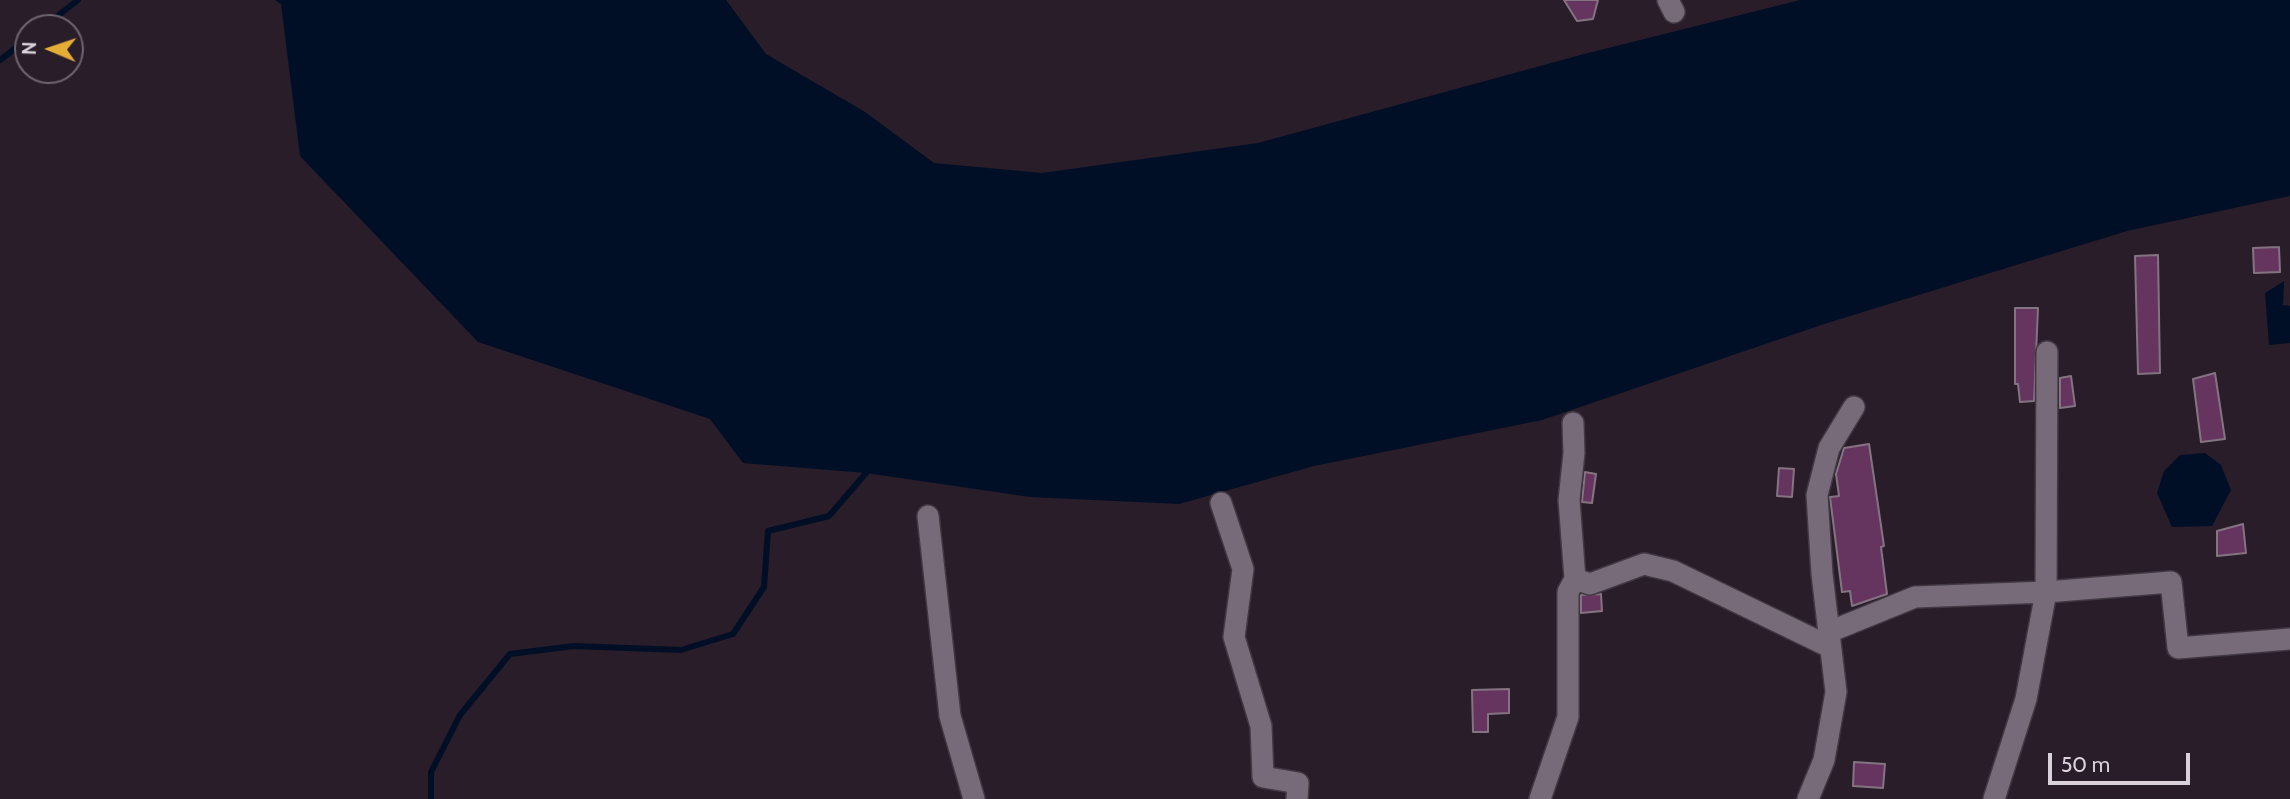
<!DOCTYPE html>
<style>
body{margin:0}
#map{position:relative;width:2290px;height:799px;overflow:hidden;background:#281d29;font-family:Cabin,sans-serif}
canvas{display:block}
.north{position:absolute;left:14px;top:14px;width:70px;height:70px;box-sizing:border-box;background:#281d29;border:2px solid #6f6570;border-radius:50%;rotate:272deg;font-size:19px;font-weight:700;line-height:28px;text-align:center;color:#d9d2da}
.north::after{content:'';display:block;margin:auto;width:24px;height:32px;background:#e5ad36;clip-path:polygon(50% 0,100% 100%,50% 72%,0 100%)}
.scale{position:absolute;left:2048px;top:753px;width:142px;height:32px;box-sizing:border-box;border:4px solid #d9d2da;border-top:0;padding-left:9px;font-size:21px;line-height:24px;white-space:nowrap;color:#d9d2da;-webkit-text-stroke:5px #281d29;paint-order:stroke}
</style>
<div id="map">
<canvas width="2290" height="799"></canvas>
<div class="north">N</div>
<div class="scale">50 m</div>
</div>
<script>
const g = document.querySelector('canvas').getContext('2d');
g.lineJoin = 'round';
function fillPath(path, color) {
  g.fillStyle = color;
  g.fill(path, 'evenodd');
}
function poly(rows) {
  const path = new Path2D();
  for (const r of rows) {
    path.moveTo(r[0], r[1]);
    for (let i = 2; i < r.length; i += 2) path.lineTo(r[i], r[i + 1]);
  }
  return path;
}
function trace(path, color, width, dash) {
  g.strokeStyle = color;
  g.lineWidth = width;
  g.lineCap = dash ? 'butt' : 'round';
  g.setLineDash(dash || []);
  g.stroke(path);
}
fillPath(poly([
 [275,0,726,0,766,54,865,112,934,163,1042,173,1258,143,1584,54,1800,0,2290,0,2290,196,2127,231,1824,324,1542,420,1314,466,1179,504,1030,497,866,473,743,463,710,419,478,342,300,156,281,4],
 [2284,281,2283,305,2290,306,2290,343,2269,345,2265,293],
 [2205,453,2221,465,2231,490,2212,526,2172,527,2157,493,2164,471,2180,455]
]), '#000f26');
trace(poly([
 [42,28,78,0],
 [0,60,28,39],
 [431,799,431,772,460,715,510,654,574,646,681,650,733,634,764,587,768,531,829,516,866,473,864,466]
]), '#000f26', 6);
const building = poly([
 [1564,0,1598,0,1593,19,1577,21,1564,0],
 [2279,247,2280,272,2254,273,2253,248,2279,247],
 [2158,255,2160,373,2138,374,2135,256,2158,255],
 [2015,308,2038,308,2034,401,2020,402,2018,384,2015,384,2015,308],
 [2215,373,2225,439,2201,442,2193,379,2215,373],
 [2071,376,2075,406,2060,408,2060,378,2071,376],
 [1869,444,1884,546,1881,547,1887,594,1852,606,1850,591,1842,592,1830,497,1839,496,1836,474,1844,448,1869,444],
 [1779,468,1794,469,1792,497,1777,496,1779,468],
 [1585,472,1596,474,1592,503,1582,502,1585,472],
 [2243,524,2246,553,2217,556,2217,531,2243,524],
 [1601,594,1602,611,1581,613,1581,595,1601,594],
 [1509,689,1509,713,1488,714,1488,732,1473,732,1472,690,1509,689],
 [1854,762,1885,764,1883,788,1853,786,1854,762]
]);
fillPath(building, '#65345f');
trace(building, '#847481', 2);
const minor = poly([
 [1668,0,1674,12],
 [1573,423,1574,453,1569,500,1575,579,1590,584,1644,564,1673,571,1830,647],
 [1221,503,1243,569,1234,637,1261,726,1263,777,1298,783,1297,799],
 [928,516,950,716,974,799],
 [1829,632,1915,597,2046,592,2171,582,2178,648,2290,639],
 [1540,799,1568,717,1568,592,1575,579],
 [1808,799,1824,760,1836,692,1822,574,1817,495,1829,448,1854,407],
 [1994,799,2026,699,2046,592,2047,352]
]);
trace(minor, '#403842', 24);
trace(minor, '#776a79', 21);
</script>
